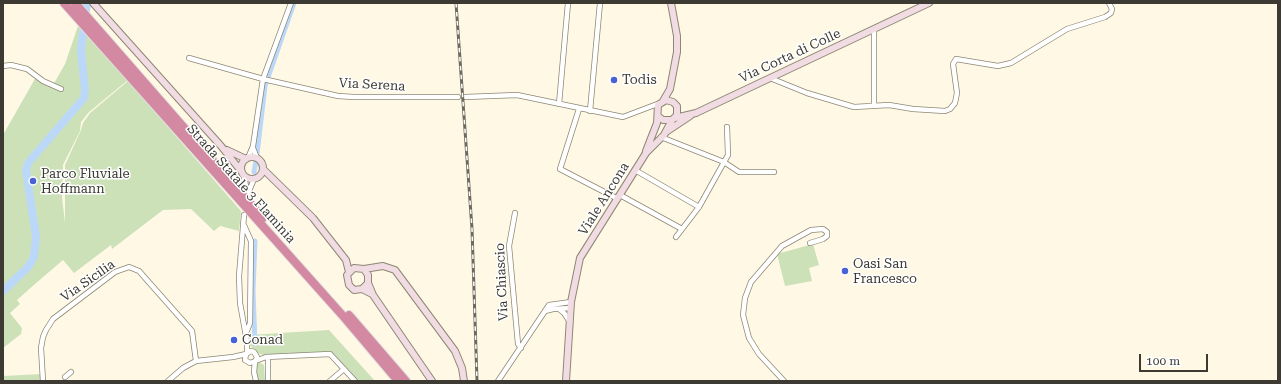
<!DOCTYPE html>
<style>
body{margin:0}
#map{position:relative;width:1281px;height:384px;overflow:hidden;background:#fff8e5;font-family:"Roboto Serif",serif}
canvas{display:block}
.frame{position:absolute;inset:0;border:4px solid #3c3a33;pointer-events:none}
.scale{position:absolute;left:1139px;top:354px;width:69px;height:18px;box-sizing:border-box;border:2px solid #3c3a33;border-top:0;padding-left:5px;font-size:12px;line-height:14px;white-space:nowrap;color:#3c3a33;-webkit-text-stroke:3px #fff;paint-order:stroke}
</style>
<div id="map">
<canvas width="1281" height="384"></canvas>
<div class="frame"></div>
<div class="scale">100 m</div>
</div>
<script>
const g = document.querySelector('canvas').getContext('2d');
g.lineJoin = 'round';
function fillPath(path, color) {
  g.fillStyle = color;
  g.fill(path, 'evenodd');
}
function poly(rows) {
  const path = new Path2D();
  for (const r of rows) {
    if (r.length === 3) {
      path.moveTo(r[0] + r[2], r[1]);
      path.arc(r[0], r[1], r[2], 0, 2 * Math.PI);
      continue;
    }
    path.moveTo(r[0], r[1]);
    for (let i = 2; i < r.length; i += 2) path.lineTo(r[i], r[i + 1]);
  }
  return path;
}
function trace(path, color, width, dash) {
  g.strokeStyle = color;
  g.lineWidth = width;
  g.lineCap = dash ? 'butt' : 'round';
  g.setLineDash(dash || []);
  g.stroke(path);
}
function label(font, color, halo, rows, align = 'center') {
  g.font = font + ' "Roboto Serif",serif';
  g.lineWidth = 3;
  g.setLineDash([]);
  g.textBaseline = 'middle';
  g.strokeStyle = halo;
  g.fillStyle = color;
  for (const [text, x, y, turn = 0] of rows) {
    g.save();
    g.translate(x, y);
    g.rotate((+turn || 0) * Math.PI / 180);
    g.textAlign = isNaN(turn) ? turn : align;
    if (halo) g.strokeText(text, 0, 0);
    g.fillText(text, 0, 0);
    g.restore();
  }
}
fillPath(poly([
 [78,26,128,80,89,112,81,122,80,131,63,165,62,197,65,223,65,165,81,130,83,123,90,113,128,81,241,211,239,231,220,226,214,231,191,209,163,210,112,249,111,245,74,273,63,260,35,284,17,300,20,304,10,313,22,328,21,334,3,348,3,135,36,77,52,87,65,64],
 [813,244,819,265,809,268,812,281,785,286,777,254],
 [329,330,375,381,355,381,330,353,266,356,257,353,249,344,248,335],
 [259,362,264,365,265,381,258,381,255,366],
 [42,374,42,381,3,381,3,376]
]), '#cde1b9');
trace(poly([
 [257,154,265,86,294,3],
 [254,172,256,161],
 [255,344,253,291,255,241]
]), '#bbd8f9', 5);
trace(poly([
 [3,291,28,267,34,257,36,237,26,170,28,163,84,98,85,90,81,49,87,3]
]), '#bbd8f9', 8);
const street = poly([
 [874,29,874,105],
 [189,58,263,79,338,96,354,97,458,97],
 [3,66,11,65,27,69,43,81,61,89],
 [770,78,807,93,854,107,889,105,913,109,945,111,950,109,955,103,957,93,953,64,956,59,998,66,1011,63,1067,29,1105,17,1111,13,1112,9,1109,3],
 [465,97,517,95,623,117,660,103],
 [559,104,568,3],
 [579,109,560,169,618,199],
 [590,111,600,3],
 [661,137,724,162,739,172,774,172],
 [253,148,257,158],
 [248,158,253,146,263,79,291,3],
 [635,170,699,207],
 [244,177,248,195],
 [249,191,254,179],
 [620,195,682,229],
 [515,213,509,246,518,344,521,348],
 [244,215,239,276,240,303,247,342,247,352],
 [243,223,251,241,250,323,246,333],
 [676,237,699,207,728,155,727,127],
 [559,309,564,313,570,322],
 [545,311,553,309,571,308],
 [268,357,268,381],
 [256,360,257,357,254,352,251,351,246,354,245,360,250,363,266,357,330,354,355,381],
 [255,361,254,372,256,381],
 [65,377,71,372],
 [43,381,41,348,43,337,46,330,53,319,115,272,129,267,139,271,192,331,196,361],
 [168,381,183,368,196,361,233,357,246,354],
 [330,381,344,369],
 [498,381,549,305,571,302],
 [784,381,759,354,749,338,743,315,745,298,751,282,782,246,811,230,823,229,827,232,827,236,823,239,810,243]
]);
const secondary = poly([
 [93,3,221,146,241,171],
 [663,101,670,89,677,52,677,36,671,3],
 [675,118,696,113,929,3],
 [666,132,690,116],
 [227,150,246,159],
 [646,151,657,123,658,105,666,100,673,102,677,106,677,115,672,120,663,120,658,116],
 [252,168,11],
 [263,169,313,218,346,260,349,272],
 [364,269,383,266,395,270,455,351,462,368,464,381],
 [368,283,373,295,432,381],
 [362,289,368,283,368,275,364,269,354,268,347,275,349,285,354,290,362,289,372,294],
 [566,381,571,302,580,258,646,153,664,135,672,120]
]);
const highway = poly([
 [64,3,343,316,398,381],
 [75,3,263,218],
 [349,315,406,381]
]);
trace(street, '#8d8775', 6);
trace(secondary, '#8d8775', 8);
trace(highway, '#e0dfde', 10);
trace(street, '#fff', 4.5);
trace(secondary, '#f2dce3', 6);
trace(highway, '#d289a1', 8);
const rail = poly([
 [456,3,472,229,477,381]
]);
trace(rail, '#6d695f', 3);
trace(rail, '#fff', 1.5, [4.5]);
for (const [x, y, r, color] of [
 [614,80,4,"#4861d5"],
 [33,181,4,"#4861d5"],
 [845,271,4,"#4861d5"],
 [234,340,4,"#4861d5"]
]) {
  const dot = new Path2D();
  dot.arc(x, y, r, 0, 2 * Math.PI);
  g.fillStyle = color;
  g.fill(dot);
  trace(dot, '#fff', 1.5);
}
label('13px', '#3c3a33', '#fff', [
 ["Via Corta di Colle",790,56,-25],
 ["Via Serena",372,85,3],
 ["Strada Statale 3 Flaminia",241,184,48],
 ["Viale Ancona",604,199,-58],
 ["Via Sicilia",88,281,-35],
 ["Via Chiascio",502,282,-93]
]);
label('13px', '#3c3a33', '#fff', [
 ["Todis",622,80],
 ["Parco Fluviale",41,174],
 ["Hoffmann",41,189],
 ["Oasi San",853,264],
 ["Francesco",853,279],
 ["Conad",242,340]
], 'left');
</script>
